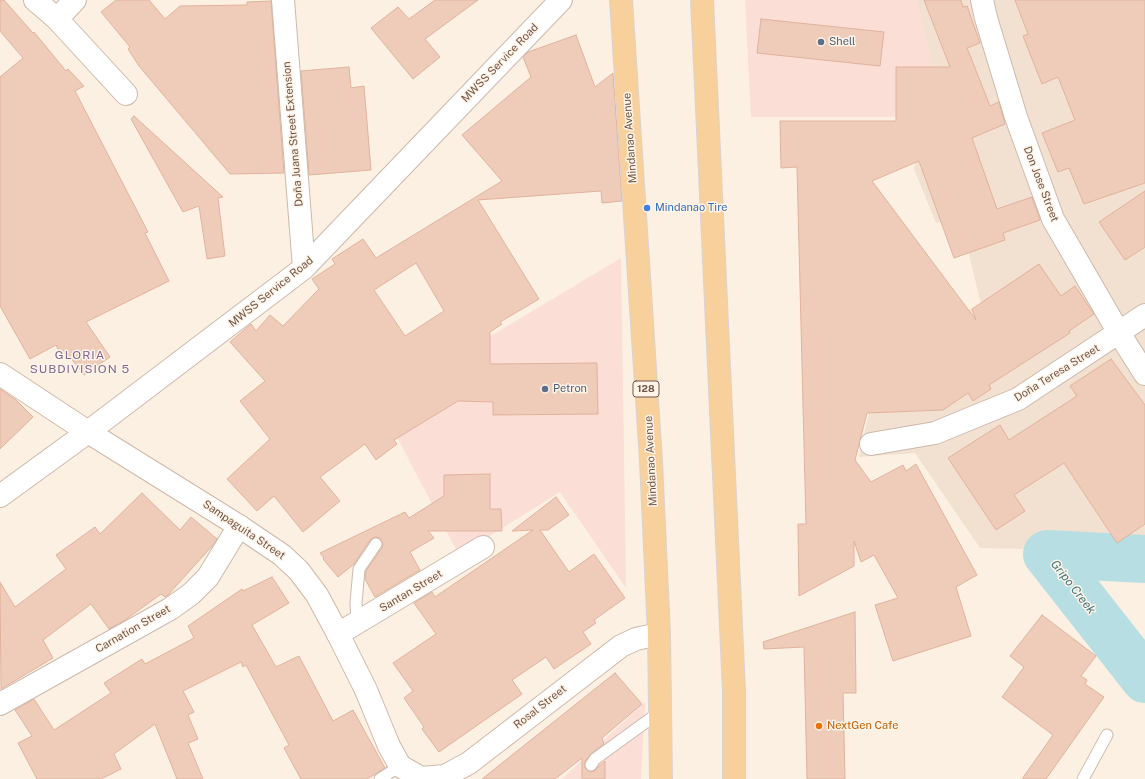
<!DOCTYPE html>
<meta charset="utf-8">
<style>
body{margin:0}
canvas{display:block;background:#fbf0e1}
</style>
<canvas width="1145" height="779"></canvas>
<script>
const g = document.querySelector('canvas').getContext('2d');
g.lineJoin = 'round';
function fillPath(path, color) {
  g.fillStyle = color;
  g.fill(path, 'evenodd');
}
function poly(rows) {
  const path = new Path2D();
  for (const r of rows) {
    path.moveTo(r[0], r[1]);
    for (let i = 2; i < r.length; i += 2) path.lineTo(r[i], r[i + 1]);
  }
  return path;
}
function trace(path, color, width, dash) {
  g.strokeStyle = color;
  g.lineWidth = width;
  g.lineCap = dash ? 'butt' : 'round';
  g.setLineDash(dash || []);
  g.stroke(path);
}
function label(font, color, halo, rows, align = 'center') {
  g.font = font + ' "Public Sans",sans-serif';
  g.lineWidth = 3;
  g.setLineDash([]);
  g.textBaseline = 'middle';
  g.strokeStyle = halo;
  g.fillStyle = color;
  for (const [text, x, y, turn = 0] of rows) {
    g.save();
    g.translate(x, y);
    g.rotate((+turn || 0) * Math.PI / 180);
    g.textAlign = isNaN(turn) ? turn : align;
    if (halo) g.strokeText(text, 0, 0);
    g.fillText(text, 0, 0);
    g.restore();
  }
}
fillPath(poly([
 [917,0,1145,0,1145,552,980,548,915,453,859,457,883,351,981,304,960,218,936,223,914,169,922,124,944,117]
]), '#f2e1d0');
fillPath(poly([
 [745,0,917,0,944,117,751,117],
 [621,258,626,588,560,492,459,555,379,403],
 [645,702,641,779,562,779]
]), '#fbded5');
trace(poly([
 [1145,559,1047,554,1145,679]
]), '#b7dfe3', 48);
const building = poly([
 [0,0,4,0,33,33,34,32,66,71,68,69,84,86,75,91,148,232,145,233,169,281,86,322,110,357,84,375,66,352,61,355,56,345,30,359,0,306,0,77,23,58,0,31,0,0],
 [116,0,149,0,165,19,180,6,247,5,247,2,271,1,284,173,230,174,139,66,128,49,130,47,101,12,116,0],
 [435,0,478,0,425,39,440,57,413,79,371,28,398,7,409,19,435,0],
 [924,0,961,0,963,7,967,6,980,43,967,48,990,106,999,102,1005,124,972,138,997,209,1032,197,1040,220,1003,233,1005,240,954,258,919,161,872,181,976,320,972,309,1039,264,1061,296,1075,286,1094,314,1069,331,1070,333,989,385,991,389,973,401,968,393,943,410,867,413,855,460,871,482,903,465,906,471,916,464,977,575,956,587,971,636,893,661,875,605,898,598,874,555,861,562,854,541,854,566,799,596,798,524,806,524,797,167,781,168,780,121,896,121,896,67,950,67,924,0],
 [1015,0,1145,0,1145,183,1084,204,1069,168,1058,172,1042,133,1075,120,1058,77,1042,84,1023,36,1028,34,1015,0],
 [761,19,884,32,880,66,757,53,761,19],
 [576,35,595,87,613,73,622,201,602,203,601,191,478,200,539,299,500,322,502,324,490,332,490,364,597,363,598,414,493,415,493,402,458,401,394,440,397,444,376,460,365,444,320,477,340,501,303,532,274,496,257,511,227,479,270,439,240,401,265,381,230,342,251,324,256,331,270,315,283,326,319,289,312,279,335,264,332,259,363,239,376,258,502,181,462,135,531,77,523,57,528,52,576,35],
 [416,263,444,311,405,336,374,290,416,263],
 [349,67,351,88,364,86,371,170,309,175,301,71,349,67],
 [134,116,223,197,218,198,225,256,207,259,199,206,183,212,131,119,134,116],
 [1145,191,1145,247,1125,260,1099,222,1145,191],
 [1111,359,1145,405,1145,524,1117,543,1064,463,1014,495,1025,511,996,530,948,458,1000,425,1009,440,1077,396,1070,386,1111,359],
 [0,389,16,400,33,417,0,449,0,389],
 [490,474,490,509,501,509,502,531,428,531,434,538,410,552,420,570,375,597,365,579,366,571,382,548,383,544,380,538,376,537,370,540,354,564,338,577,323,559,324,558,320,553,405,512,409,518,444,496,444,475,490,474],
 [142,493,180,530,191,517,217,539,213,545,168,595,165,597,161,594,125,620,109,629,91,604,43,640,53,658,1,689,0,582,15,607,66,569,56,555,95,527,100,534,142,493],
 [556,497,569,515,548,530,540,530,569,572,594,554,625,598,594,620,596,623,583,632,591,644,554,669,546,657,512,680,522,694,439,752,422,729,424,727,404,698,413,691,393,663,436,634,414,603,432,592,435,597,533,530,512,531,556,497],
 [272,577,289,603,252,625,276,667,299,656,333,721,353,710,385,768,367,779,301,779,284,748,289,745,246,665,243,667,241,662,183,691,194,712,188,715,198,739,188,743,203,779,177,779,155,724,114,754,121,769,101,779,37,779,18,743,32,736,15,710,34,699,54,730,111,693,104,683,142,659,145,664,194,638,188,626,242,589,243,591,272,577],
 [855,612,856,693,843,693,845,779,807,779,804,647,764,649,763,642,855,612],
 [1042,615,1096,656,1081,676,1087,680,1085,684,1104,697,1046,779,1022,779,1053,735,1002,697,1024,667,1010,656,1042,615],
 [615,673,642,704,602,738,604,744,591,754,585,761,585,768,591,772,594,771,605,761,605,779,582,779,582,758,555,779,482,779,615,673]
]);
fillPath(building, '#efccba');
trace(building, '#e1b29b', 1);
const lane = poly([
 [357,623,356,603,359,569,376,544],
 [591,765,595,759,661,711],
 [380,779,400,766],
 [1083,779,1107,735]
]);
const street = poly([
 [35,0,57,19,126,94],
 [283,0,304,268],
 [982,0,986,18,1016,117,1053,219,1119,333,1145,374],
 [57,19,75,0],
 [871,444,935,433,1018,399,1145,315],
 [0,496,88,432,304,268,561,0],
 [338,634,483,547],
 [0,704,170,609,191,594,208,577,239,526]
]);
const secondary = poly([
 [0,374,88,432,239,526,282,555,299,571,317,595,338,634,366,690,389,746,400,766,421,778,445,776,469,763,621,646,636,639,659,634]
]);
const primary = poly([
 [621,0,651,461,659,634,661,779],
 [702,0,734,691,734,779]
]);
trace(lane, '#cdb9ac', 13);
trace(street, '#cdb9ac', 24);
trace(secondary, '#d0b8a9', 24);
trace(primary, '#dad3d0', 24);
trace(lane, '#fff', 11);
trace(street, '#fff', 22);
trace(secondary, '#fff', 22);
trace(primary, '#f7d09c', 22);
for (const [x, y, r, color] of [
 [821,42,4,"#5c6f8a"],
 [647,208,4,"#3f7fe0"],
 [545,389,4,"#5c6f8a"],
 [819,726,4,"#e8710a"]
]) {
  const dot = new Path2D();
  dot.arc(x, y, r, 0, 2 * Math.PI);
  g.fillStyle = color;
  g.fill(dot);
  trace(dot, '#fef4e7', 1.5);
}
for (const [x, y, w] of [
 [646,389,26]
]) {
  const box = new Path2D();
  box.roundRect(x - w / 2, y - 8, w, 16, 3);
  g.fillStyle = '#fef4e7';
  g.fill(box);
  trace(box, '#715549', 1);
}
label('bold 10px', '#715549', null, [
 ["128",646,389]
]);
label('11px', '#4e5e75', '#fef4e7', [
 ["Shell",829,42],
 ["Petron",553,389]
], 'left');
label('11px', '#715549', '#fef4e7', [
 ["MWSS Service Road",500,63,-46],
 ["Doña Juana Street Extension",293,134,-95],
 ["Mindanao Avenue",630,138,-94],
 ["Don Jose Street",1041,184,69],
 ["MWSS Service Road",271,292,-39],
 ["Doña Teresa Street",1057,373,-32],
 ["Mindanao Avenue",651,461,-93],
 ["Sampaguita Street",244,530,34],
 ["Santan Street",411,591,-31],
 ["Carnation Street",133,629,-30],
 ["Rosal Street",540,707,-38]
]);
label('11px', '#366cbe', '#fef4e7', [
 ["Mindanao Tire",655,208]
], 'left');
label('11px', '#c56008', '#fef4e7', [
 ["NextGen Cafe",827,726]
], 'left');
g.letterSpacing = '1px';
label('12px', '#826594', '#fef4e7', [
 ["GLORIA",80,355],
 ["SUBDIVISION 5",80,369]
]);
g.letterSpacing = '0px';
label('italic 12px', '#42767d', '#fef4e7', [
 ["Gripo Creek",1073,587,52]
]);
</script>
